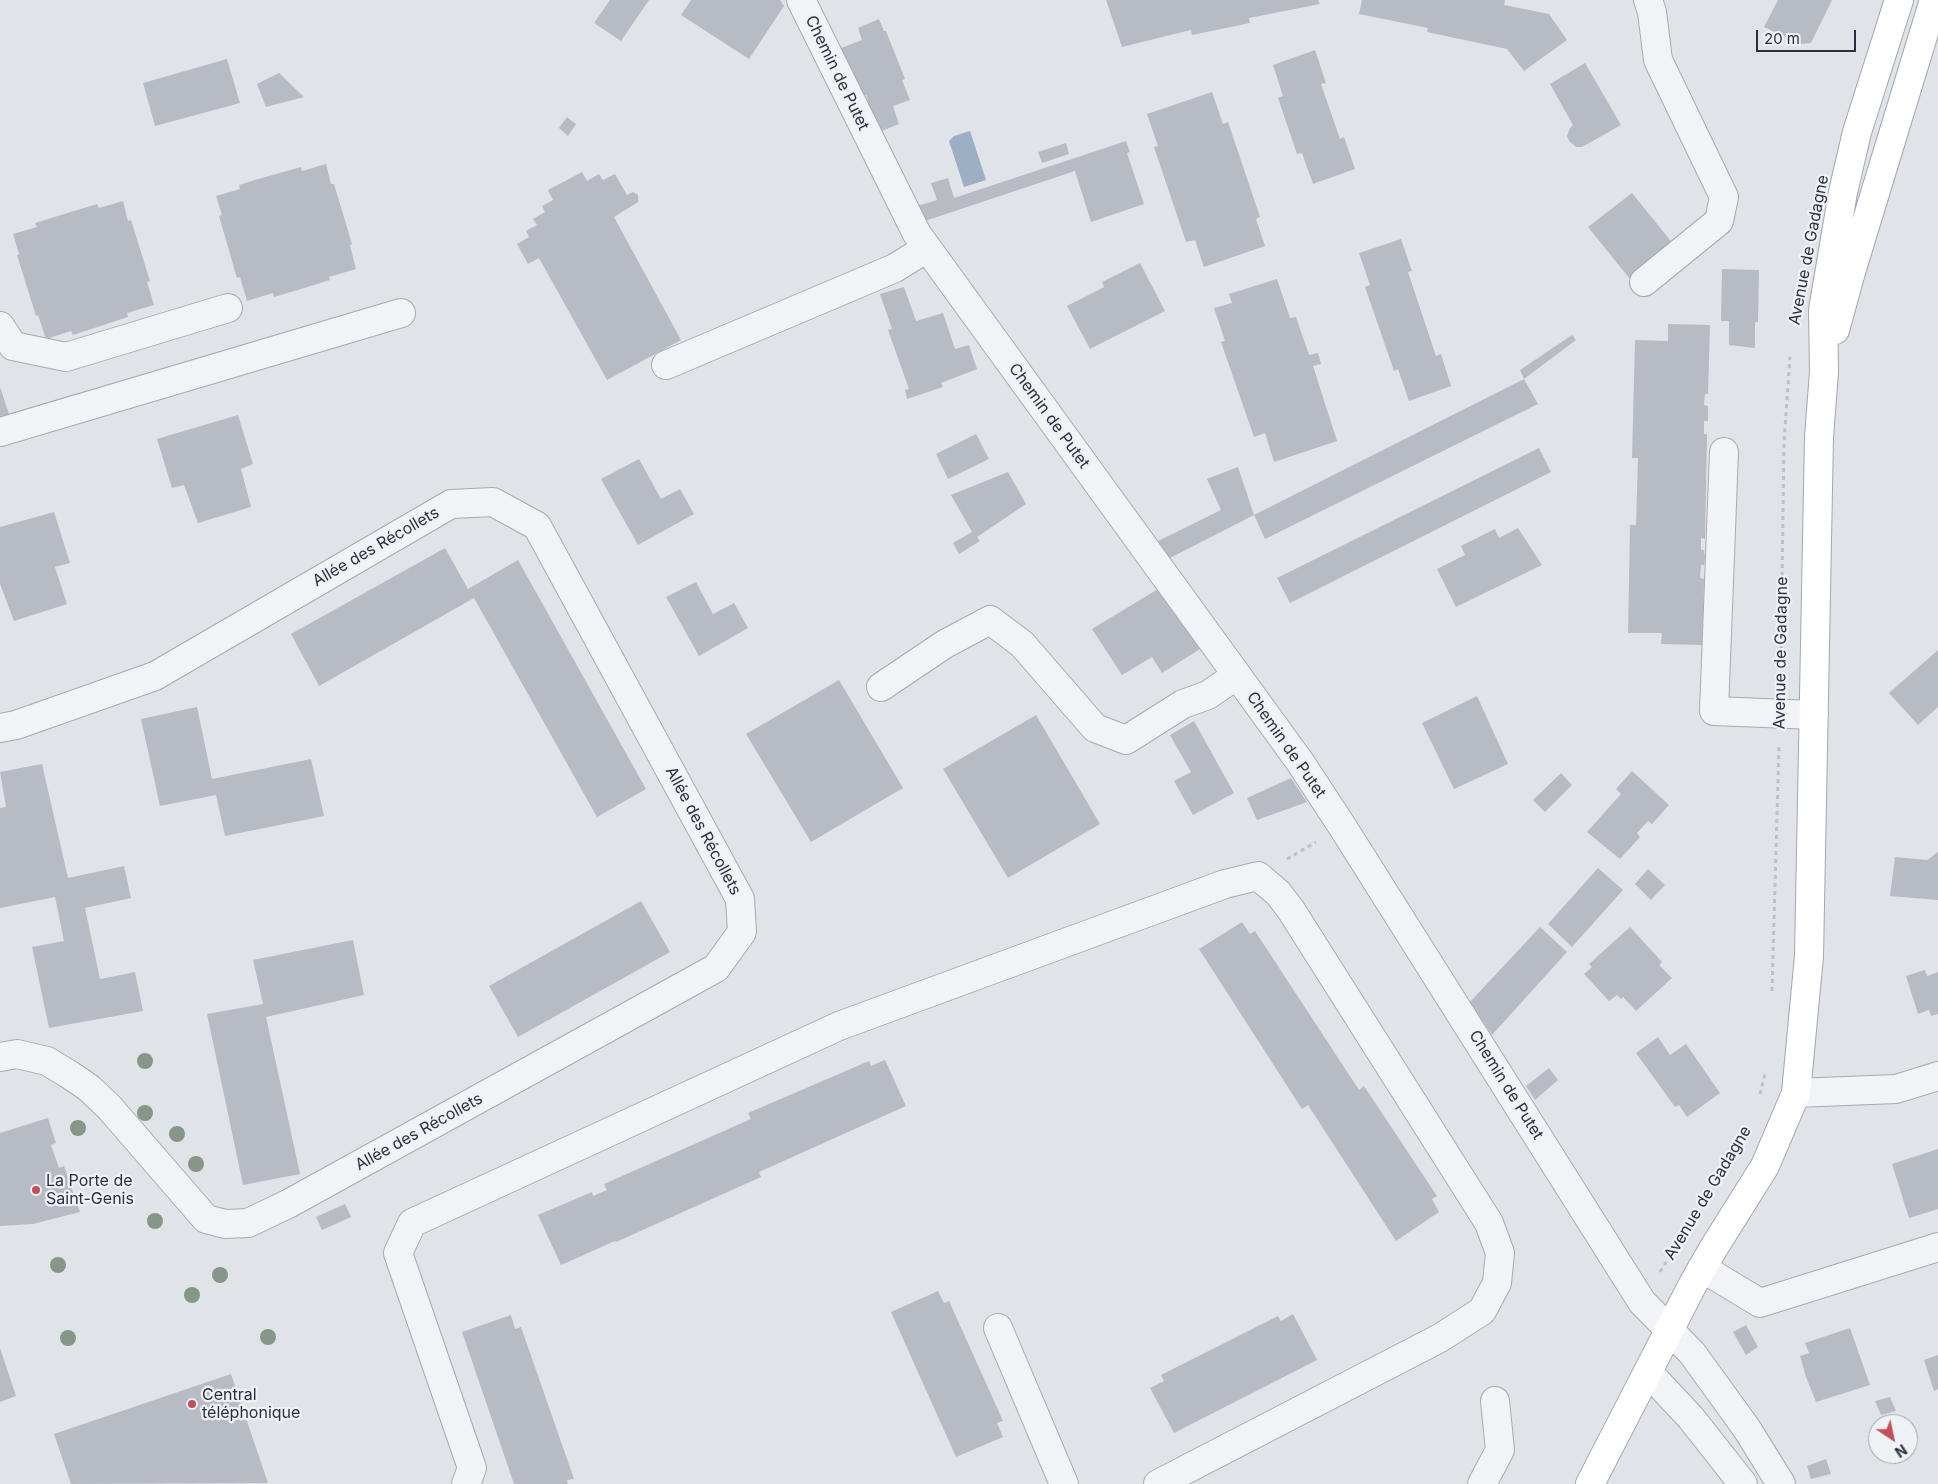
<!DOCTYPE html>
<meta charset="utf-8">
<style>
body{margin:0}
#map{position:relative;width:1938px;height:1484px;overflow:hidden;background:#e0e3e8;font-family:Inter,sans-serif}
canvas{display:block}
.north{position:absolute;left:1868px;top:1414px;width:50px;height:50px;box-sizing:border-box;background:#eff2f5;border:1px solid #a0a4ac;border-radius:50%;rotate:146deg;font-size:14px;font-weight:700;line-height:20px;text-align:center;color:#2a303e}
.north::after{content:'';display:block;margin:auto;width:18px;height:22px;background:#c44e5b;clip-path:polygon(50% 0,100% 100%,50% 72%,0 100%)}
.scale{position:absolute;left:1756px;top:30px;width:100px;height:22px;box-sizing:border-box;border:2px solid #2a303e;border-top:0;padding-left:6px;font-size:15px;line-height:18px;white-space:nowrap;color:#2a303e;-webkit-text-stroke:4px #eff2f5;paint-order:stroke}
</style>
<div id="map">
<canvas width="1938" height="1484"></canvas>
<div class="north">N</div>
<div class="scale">20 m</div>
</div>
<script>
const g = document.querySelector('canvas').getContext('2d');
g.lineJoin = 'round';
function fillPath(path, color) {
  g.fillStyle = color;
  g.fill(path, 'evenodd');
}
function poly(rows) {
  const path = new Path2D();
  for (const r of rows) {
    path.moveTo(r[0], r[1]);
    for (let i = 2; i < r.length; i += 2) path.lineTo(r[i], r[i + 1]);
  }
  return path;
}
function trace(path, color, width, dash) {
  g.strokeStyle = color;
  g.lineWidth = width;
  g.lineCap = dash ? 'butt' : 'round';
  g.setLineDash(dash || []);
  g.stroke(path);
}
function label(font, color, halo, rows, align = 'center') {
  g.font = font + ' Inter,sans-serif';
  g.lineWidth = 4.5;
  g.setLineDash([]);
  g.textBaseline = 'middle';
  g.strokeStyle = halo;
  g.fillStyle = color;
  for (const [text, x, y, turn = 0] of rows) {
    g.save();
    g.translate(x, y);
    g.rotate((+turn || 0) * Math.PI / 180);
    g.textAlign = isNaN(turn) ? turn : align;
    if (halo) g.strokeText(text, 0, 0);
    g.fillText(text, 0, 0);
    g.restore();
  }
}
fillPath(poly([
 [970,131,986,180,964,187,949,141,954,136]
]), '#9dafc5');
fillPath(poly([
 [610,0,649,0,621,41,594,23],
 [691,0,780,0,784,6,749,59,681,15],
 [1106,0,1318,0,1320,4,1249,18,1250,23,1192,35,1191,30,1122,47],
 [1362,0,1505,0,1504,5,1549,14,1567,40,1524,71,1507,49,1427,32,1428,28,1359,14],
 [1778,0,1832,0,1811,43,1801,44,1764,27],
 [879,19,884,31,886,31,905,79,902,80,910,100,893,106,899,124,879,132,868,111,870,108,866,95,860,95,836,50,862,40,858,28],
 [1315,50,1326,83,1321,84,1340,139,1344,137,1355,169,1313,184,1302,153,1297,154,1278,98,1283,96,1273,65],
 [227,59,240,103,155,126,143,83],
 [1585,63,1621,125,1582,147,1576,147,1569,141,1567,136,1570,128,1573,125,1550,84],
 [279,73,304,97,266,107,257,84],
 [1212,92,1223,124,1228,122,1260,217,1256,219,1265,246,1204,267,1195,240,1186,242,1154,147,1158,146,1147,114],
 [567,117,576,124,568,136,559,128],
 [1126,141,1130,152,1127,153,1144,204,1091,222,1075,171,925,221,917,206,937,200,931,183,948,178,954,198],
 [1066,143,1069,154,1042,163,1038,152],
 [326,164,331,184,334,184,352,244,350,245,356,269,329,277,330,280,301,289,274,297,273,293,247,301,240,277,237,278,219,216,222,215,216,196,240,189,239,185,255,180,301,167,302,171],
 [582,172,587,181,599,174,603,180,615,174,627,195,633,192,638,195,638,202,614,217,681,340,607,380,539,258,528,264,517,244,529,237,526,231,537,225,533,219,545,212,542,206,553,200,548,190],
 [1632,193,1674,245,1630,279,1588,227],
 [123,201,128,221,131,220,150,281,147,282,154,305,127,313,128,317,73,335,71,331,46,339,38,315,36,316,17,255,19,254,13,234,37,227,35,223,97,204,99,208],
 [1401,239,1412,271,1408,272,1436,356,1441,354,1451,386,1409,401,1398,369,1394,371,1365,287,1370,285,1359,253],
 [1140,263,1165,311,1090,349,1067,306,1104,287,1102,282],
 [1722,269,1759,270,1758,322,1755,322,1755,348,1729,345,1729,321,1721,321],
 [1277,279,1290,318,1296,317,1309,355,1318,353,1321,364,1313,366,1337,441,1274,462,1265,433,1254,437,1221,342,1225,341,1214,308,1232,303,1229,294],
 [904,287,916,321,943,313,955,349,969,345,977,369,941,383,943,387,907,399,905,390,909,389,888,330,892,329,880,294],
 [1668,324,1710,325,1708,394,1705,394,1704,405,1708,406,1708,421,1704,421,1704,434,1707,434,1705,539,1701,538,1701,550,1704,550,1705,558,1704,565,1701,565,1700,578,1704,579,1702,645,1661,644,1662,633,1628,633,1630,525,1636,525,1638,458,1632,458,1635,340,1668,341],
 [1572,335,1576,340,1524,379,1520,370],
 [1524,379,1538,404,1265,539,1254,515],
 [0,387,9,414,0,416],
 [238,415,253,464,241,469,251,507,198,523,184,485,172,488,157,439],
 [976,434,989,459,948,479,936,454],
 [1539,448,1551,472,1290,603,1277,578],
 [639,459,661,499,680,489,694,514,638,545,601,479],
 [1238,467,1254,515,1168,559,1156,542,1221,510,1207,479],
 [1008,472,1026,504,977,537,980,541,959,554,953,543,972,532,951,495],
 [54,512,70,563,55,567,67,604,14,621,0,584,0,527],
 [1518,528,1542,565,1456,607,1437,569,1465,555,1461,546,1495,529,1499,538],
 [445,548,468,589,518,560,646,789,597,817,474,598,319,686,291,634],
 [696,582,713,614,734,603,748,628,699,656,666,597],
 [1158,589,1200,649,1162,673,1152,657,1122,675,1092,629],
 [1938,650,1938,707,1918,725,1889,693],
 [839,680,903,788,811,842,746,734],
 [1477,696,1508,764,1454,789,1422,723],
 [197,707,212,779,311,759,324,816,225,836,216,795,160,806,141,719],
 [1036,715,1100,824,1008,878,943,769],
 [1194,721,1234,793,1193,815,1174,781,1191,772,1170,735],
 [42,764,68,878,124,866,131,898,85,908,100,979,135,972,143,1011,49,1028,32,947,64,941,55,897,0,908,0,808,6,807,0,772],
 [1632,771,1669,805,1652,824,1648,821,1637,833,1640,837,1620,859,1587,832,1621,794,1616,789],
 [1561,773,1572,785,1545,812,1533,800],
 [1291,778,1307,802,1257,820,1247,798],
 [1938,852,1938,900,1890,896,1895,857,1927,860],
 [1598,868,1623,890,1572,947,1548,924],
 [1648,869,1665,885,1651,900,1635,884],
 [641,901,670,952,518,1037,489,986],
 [1242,922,1250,934,1255,931,1359,1090,1364,1086,1437,1196,1432,1199,1439,1212,1396,1241,1308,1105,1302,1109,1199,949],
 [1540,927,1567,952,1492,1035,1470,1002],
 [1630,927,1662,962,1659,965,1672,978,1636,1011,1623,997,1621,999,1617,995,1609,1001,1584,974,1592,967,1589,964],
 [353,940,364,995,266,1017,300,1174,243,1185,207,1014,263,1004,253,960],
 [1925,970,1927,976,1938,972,1938,1014,1931,1016,1929,1010,1918,1014,1906,976],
 [1658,1037,1670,1055,1686,1044,1720,1093,1687,1117,1679,1105,1675,1107,1636,1053],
 [885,1060,906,1106,759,1172,761,1177,616,1242,615,1241,561,1265,538,1215,592,1192,593,1196,607,1190,604,1184,751,1119,748,1113,869,1061,871,1066],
 [1549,1068,1558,1080,1535,1100,1526,1086],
 [48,1118,56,1143,51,1145,59,1168,64,1166,80,1212,33,1224,0,1226,0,1133],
 [1938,1149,1938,1209,1909,1218,1892,1164],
 [345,1204,351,1217,322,1230,316,1217],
 [938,1291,944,1303,949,1301,1003,1421,997,1423,1003,1437,956,1457,891,1312],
 [1293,1314,1317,1360,1174,1433,1150,1388,1164,1381,1161,1375,1278,1316,1281,1321],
 [511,1315,515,1329,521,1327,574,1479,567,1480,568,1484,514,1484,462,1332],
 [1746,1325,1758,1347,1746,1355,1733,1332],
 [1850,1328,1870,1385,1816,1402,1806,1377,1800,1356,1809,1353,1805,1343],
 [0,1348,16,1396,0,1402],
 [1938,1355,1938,1389,1934,1391,1924,1360],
 [231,1374,268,1483,71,1484,54,1434],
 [1890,1397,1896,1411,1881,1415,1875,1401],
 [1826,1459,1831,1474,1811,1479,1807,1466]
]), '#b7bcc4');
const minor = poly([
 [801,0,917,234,1300,762,1342,826,1642,1302,1692,1353,1747,1429,1781,1484],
 [1644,282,1719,221,1724,197,1658,60,1652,12,1648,0],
 [0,326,13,346,66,357,228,308],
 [666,365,895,268,927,248],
 [0,432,401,313],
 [1724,452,1714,711,1814,715],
 [881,687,945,644,990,620,1022,644,1095,728,1126,740,1183,704,1208,695,1237,675],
 [0,728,16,725,155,676,451,504,493,502,537,526,740,899,742,932,716,968,288,1204,248,1223,225,1224,206,1219,109,1107,89,1088,70,1075,47,1061,17,1054,0,1057],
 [1796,1093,1896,1089,1938,1076],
 [1702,1268,1760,1303,1938,1247],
 [998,1328,1064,1484],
 [1648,1372,1691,1418,1743,1484],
 [466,1484,472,1468,398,1253,412,1223,839,1026,1225,884,1258,876,1278,893,1291,910,1489,1223,1500,1253,1497,1283,1482,1311,1440,1338,1158,1484],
 [1482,1484,1500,1450,1495,1401]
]);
const major = poly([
 [1835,330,1851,272,1934,0],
 [1590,1484,1693,1284,1713,1249,1765,1166,1796,1093,1809,956,1819,437,1824,372,1823,310,1843,192,1857,132,1899,0]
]);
trace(minor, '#a6aab2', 30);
trace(major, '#a0a7b3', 30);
trace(poly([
 [1781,656,1784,442,1790,357],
 [1287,859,1316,842],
 [1772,991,1779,745],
 [1760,1094,1765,1074],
 [1660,1272,1679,1241]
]), '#bec0c6', 3, [4, 4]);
trace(minor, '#f2f3f6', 28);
trace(major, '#fff', 28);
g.fillStyle = '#869787';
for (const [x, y] of [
 [145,1061],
 [145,1113],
 [78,1128],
 [177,1134],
 [196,1164],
 [155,1221],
 [58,1265],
 [220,1275],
 [192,1295],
 [268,1337],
 [68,1338]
]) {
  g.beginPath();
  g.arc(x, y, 8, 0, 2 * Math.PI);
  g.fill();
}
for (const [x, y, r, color] of [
 [36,1190,5,"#c44e5b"],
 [192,1404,5,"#c44e5b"]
]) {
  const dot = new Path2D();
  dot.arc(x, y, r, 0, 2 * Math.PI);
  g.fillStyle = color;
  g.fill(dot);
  trace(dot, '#eff2f5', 2);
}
label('16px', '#2a303e', '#eff2f5', [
 ["Chemin de Putet",837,73,64],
 ["Avenue de Gadagne",1809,250,-79],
 ["Chemin de Putet",1049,416,54],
 ["Allée des Récollets",376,547,-30],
 ["Avenue de Gadagne",1781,653,-89],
 ["Chemin de Putet",1286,745,55],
 ["Allée des Récollets",703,831,62],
 ["Chemin de Putet",1506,1085,58],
 ["Allée des Récollets",419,1132,-29],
 ["Avenue de Gadagne",1708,1193,-59]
]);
label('16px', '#2a303e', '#eff2f5', [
 ["La Porte de",46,1181],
 ["Saint-Genis",46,1199],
 ["Central",202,1395],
 ["téléphonique",202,1413]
], 'left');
</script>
